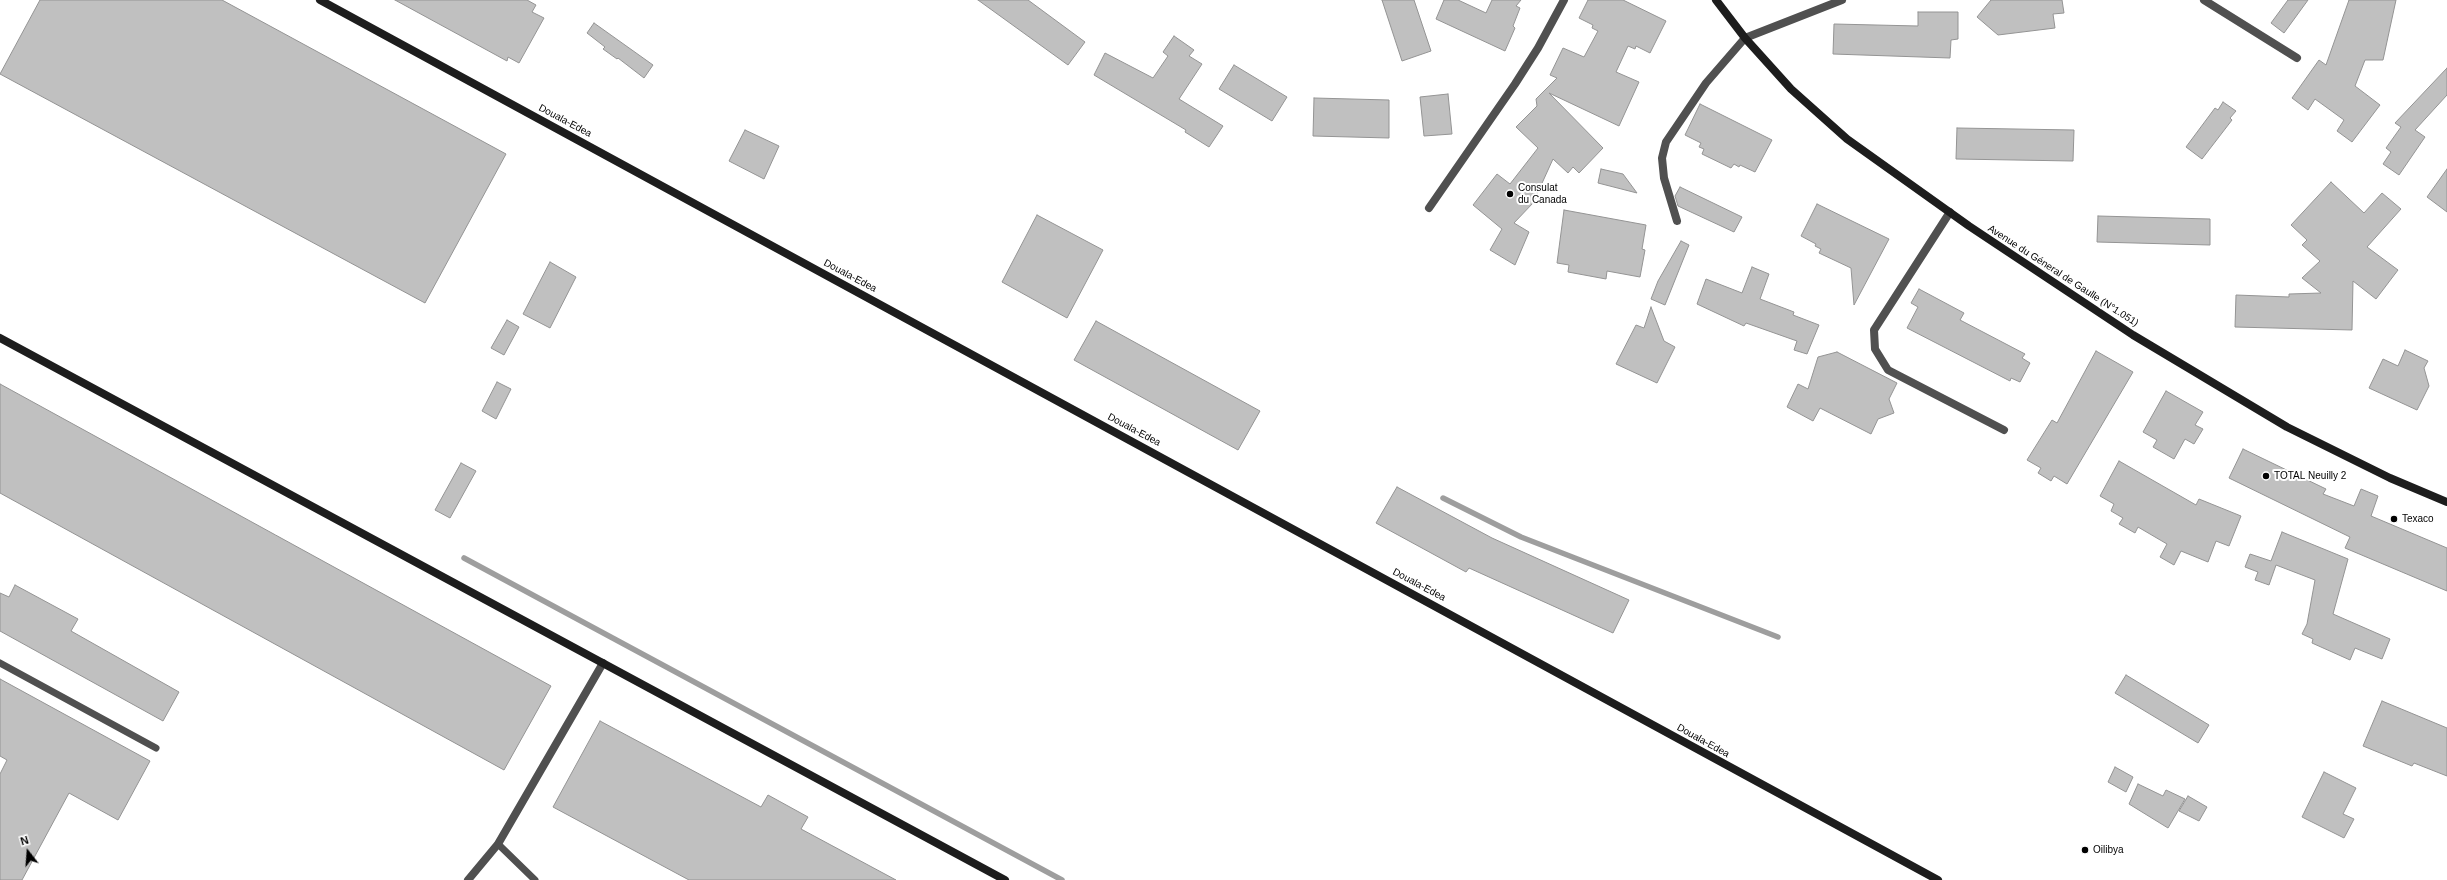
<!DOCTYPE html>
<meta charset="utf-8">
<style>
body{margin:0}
#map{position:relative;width:2447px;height:880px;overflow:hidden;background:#fff;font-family:Arial,sans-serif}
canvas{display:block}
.north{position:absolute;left:8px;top:832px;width:40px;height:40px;-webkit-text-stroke:3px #fff;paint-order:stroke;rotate:343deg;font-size:11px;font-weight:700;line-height:16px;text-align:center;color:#000}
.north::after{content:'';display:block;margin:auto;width:14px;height:18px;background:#000;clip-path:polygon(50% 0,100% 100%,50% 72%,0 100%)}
</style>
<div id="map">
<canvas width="2447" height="880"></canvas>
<div class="north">N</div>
</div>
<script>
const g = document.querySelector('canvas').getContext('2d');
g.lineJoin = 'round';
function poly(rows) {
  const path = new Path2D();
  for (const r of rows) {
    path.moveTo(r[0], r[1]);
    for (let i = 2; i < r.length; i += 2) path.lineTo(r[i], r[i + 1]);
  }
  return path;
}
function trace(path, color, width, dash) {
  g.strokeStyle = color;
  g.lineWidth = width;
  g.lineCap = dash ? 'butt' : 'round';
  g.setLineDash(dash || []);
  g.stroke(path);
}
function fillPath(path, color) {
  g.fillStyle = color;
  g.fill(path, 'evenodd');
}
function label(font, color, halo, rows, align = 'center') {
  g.font = font + ' Arial,sans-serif';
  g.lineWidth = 4;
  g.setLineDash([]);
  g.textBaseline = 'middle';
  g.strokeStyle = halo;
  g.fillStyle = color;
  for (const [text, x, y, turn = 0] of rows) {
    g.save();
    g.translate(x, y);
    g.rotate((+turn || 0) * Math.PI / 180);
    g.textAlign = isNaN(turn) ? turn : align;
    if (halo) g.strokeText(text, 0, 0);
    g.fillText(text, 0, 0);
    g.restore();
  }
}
trace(poly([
 [1443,498,1521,537,1778,637],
 [464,558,1062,880]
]), '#9e9e9e', 5.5);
const building = poly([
 [40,0,222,0,506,154,425,303,0,74,40,0],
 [395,0,527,0,536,5,532,12,544,18,519,63,508,57,507,61,395,0],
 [978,0,1028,0,1085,42,1068,65,978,0],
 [1382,0,1414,0,1431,51,1402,61,1382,0],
 [1444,0,1458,0,1486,13,1492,0,1521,0,1516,6,1520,8,1513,26,1515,28,1505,51,1436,19,1444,0],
 [1588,0,1623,0,1666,21,1650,53,1636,46,1635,49,1628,46,1616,72,1639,82,1619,126,1549,93,1603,148,1579,173,1573,167,1568,173,1553,159,1533,203,1514,223,1529,232,1515,265,1490,250,1502,229,1473,205,1497,174,1510,184,1538,148,1516,127,1537,106,1536,99,1557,78,1550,75,1563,48,1584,57,1598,31,1592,28,1593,25,1579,18,1588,0],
 [1991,0,2062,0,2064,13,2053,14,2055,28,1998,35,1977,17,1991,0],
 [2288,0,2308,0,2284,33,2271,23,2288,0],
 [2349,0,2396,0,2383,60,2365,60,2355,86,2380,105,2352,142,2337,131,2344,120,2315,99,2308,110,2292,98,2319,60,2326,65,2349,0],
 [1918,12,1958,12,1958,39,1951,40,1950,58,1833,54,1834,24,1918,26,1918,12],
 [594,23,653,65,644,78,618,58,617,59,603,49,605,47,587,33,594,23],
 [1174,36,1194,50,1189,56,1202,64,1179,99,1223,126,1209,147,1185,132,1186,130,1094,75,1105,53,1153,78,1168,56,1163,52,1174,36],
 [1234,65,1287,97,1272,121,1219,89,1234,65],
 [2447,68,2447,95,2415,130,2425,137,2399,175,2383,164,2391,152,2386,148,2401,127,2395,123,2447,68],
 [1448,94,1452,134,1424,136,1420,97,1448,94],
 [1314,98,1389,100,1389,138,1313,136,1314,98],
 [2223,102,2236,111,2230,118,2232,120,2202,159,2186,147,2215,108,2218,110,2223,102],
 [1700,104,1772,140,1755,172,1740,165,1739,167,1734,164,1731,168,1702,154,1704,149,1699,147,1701,143,1685,135,1700,104],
 [1957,128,2074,130,2073,161,1956,159,1957,128],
 [745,130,779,146,764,179,729,161,745,130],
 [1601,169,1623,174,1637,193,1598,183,1601,169],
 [2447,169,2447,212,2427,197,2447,169],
 [2331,182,2364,213,2382,193,2401,209,2367,247,2398,270,2376,299,2353,281,2352,330,2235,327,2236,295,2289,297,2289,294,2321,293,2302,278,2320,261,2302,245,2307,240,2291,225,2331,182],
 [1680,187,1742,217,1734,232,1678,206,1675,196,1680,187],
 [1817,204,1889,239,1854,305,1851,268,1819,253,1821,249,1815,246,1816,244,1801,236,1817,204],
 [1564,210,1646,225,1642,249,1645,250,1640,277,1607,271,1606,279,1568,272,1569,265,1557,263,1564,210],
 [1037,215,1103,250,1067,318,1002,282,1037,215],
 [2098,216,2210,219,2210,245,2097,242,2098,216],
 [1681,241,1689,245,1665,305,1651,299,1658,281,1681,241],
 [550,262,576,277,550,328,523,314,550,262],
 [1752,267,1769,274,1760,299,1794,312,1793,315,1819,325,1807,354,1794,350,1797,341,1746,323,1744,326,1697,304,1706,279,1742,293,1752,267],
 [1919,289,1964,313,1960,320,2025,354,2022,358,2030,363,2020,382,2011,378,2010,381,1907,328,1918,307,1911,303,1919,289],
 [1651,307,1664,341,1675,347,1657,383,1616,364,1636,325,1644,328,1651,307],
 [507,320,519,327,504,355,491,348,507,320],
 [1096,321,1260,411,1238,450,1074,360,1096,321],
 [2405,350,2428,361,2424,368,2429,386,2417,410,2369,388,2383,359,2398,366,2405,350],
 [2096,351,2133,372,2067,484,2054,476,2051,481,2038,473,2041,468,2027,460,2052,420,2057,423,2096,351],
 [1837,352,1897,383,1889,399,1894,413,1878,419,1871,434,1820,408,1813,421,1787,407,1798,384,1808,389,1818,357,1837,352],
 [497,382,511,389,496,419,482,411,497,382],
 [0,384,551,686,504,770,0,493,0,384],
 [2166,391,2203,412,2195,425,2203,429,2194,444,2185,439,2174,459,2153,447,2157,440,2143,432,2166,391],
 [2243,449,2326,489,2323,494,2354,506,2361,489,2378,496,2371,516,2447,548,2447,591,2345,548,2350,537,2229,478,2243,449],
 [2119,461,2196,505,2199,499,2241,516,2229,546,2216,541,2208,562,2181,551,2174,565,2160,557,2167,544,2138,527,2135,533,2119,524,2123,518,2111,511,2114,504,2100,496,2119,461],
 [461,463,476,471,450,518,435,510,461,463],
 [1397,487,1492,538,1629,600,1613,633,1469,568,1466,572,1376,523,1397,487],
 [2282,532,2348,559,2333,614,2390,639,2382,659,2355,648,2350,660,2312,643,2313,639,2302,634,2307,624,2315,580,2276,565,2269,585,2255,580,2258,572,2245,567,2250,554,2271,561,2282,532],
 [15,585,78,619,71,631,179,692,163,721,0,631,0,593,9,597,15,585],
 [2126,675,2209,725,2198,743,2115,693,2126,675],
 [0,679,150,761,118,820,69,793,22,880,0,880,0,774,7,760,0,756,0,679],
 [2382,701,2447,728,2447,776,2414,763,2412,766,2363,746,2382,701],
 [600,721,761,807,768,795,808,817,801,829,896,880,689,880,553,807,600,721],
 [2115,767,2133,777,2126,792,2108,782,2115,767],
 [2324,772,2356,788,2343,814,2354,819,2344,838,2302,817,2324,772],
 [2138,784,2163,796,2166,790,2185,799,2168,828,2129,804,2138,784],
 [2188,796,2207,807,2199,821,2179,811,2188,796]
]);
fillPath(building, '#c0c0c0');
trace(building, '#949494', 1);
trace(poly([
 [0,663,156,748],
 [498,844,535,880]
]), '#505050', 7);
trace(poly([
 [2204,0,2297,58],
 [1429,208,1515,84,1538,48,1564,0],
 [1950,212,1874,330,1875,349,1888,370,2004,430],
 [1677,221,1664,178,1662,158,1666,142,1706,83,1745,38,1842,0],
 [468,880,498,844,603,663]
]), '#505050', 8);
trace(poly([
 [320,0,1938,880],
 [1716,0,1745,38,1791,89,1847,139,1969,226,2133,335,2287,427,2390,478,2447,502],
 [0,338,1005,880]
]), '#1d1d1d', 8);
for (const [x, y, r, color] of [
 [1510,194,4,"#000"],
 [2266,476,4,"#000"],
 [2394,519,4,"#000"],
 [2085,850,4,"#000"]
]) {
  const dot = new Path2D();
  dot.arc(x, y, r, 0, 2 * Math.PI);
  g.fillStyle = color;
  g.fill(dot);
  trace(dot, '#fff', 1.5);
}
label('10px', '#000', '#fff', [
 ["Douala-Edea",565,121,28],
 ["Douala-Edea",850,276,28],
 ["Avenue du Géneral de Gaulle (N°1.051)",2063,276,33],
 ["Douala-Edea",1134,430,28],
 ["Douala-Edea",1419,585,28],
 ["Douala-Edea",1703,741,29]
]);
label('10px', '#000', '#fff', [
 ["Consulat",1518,188],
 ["du Canada",1518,200],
 ["TOTAL Neuilly 2",2274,476],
 ["Texaco",2402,519],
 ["Oilibya",2093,850]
], 'left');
</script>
